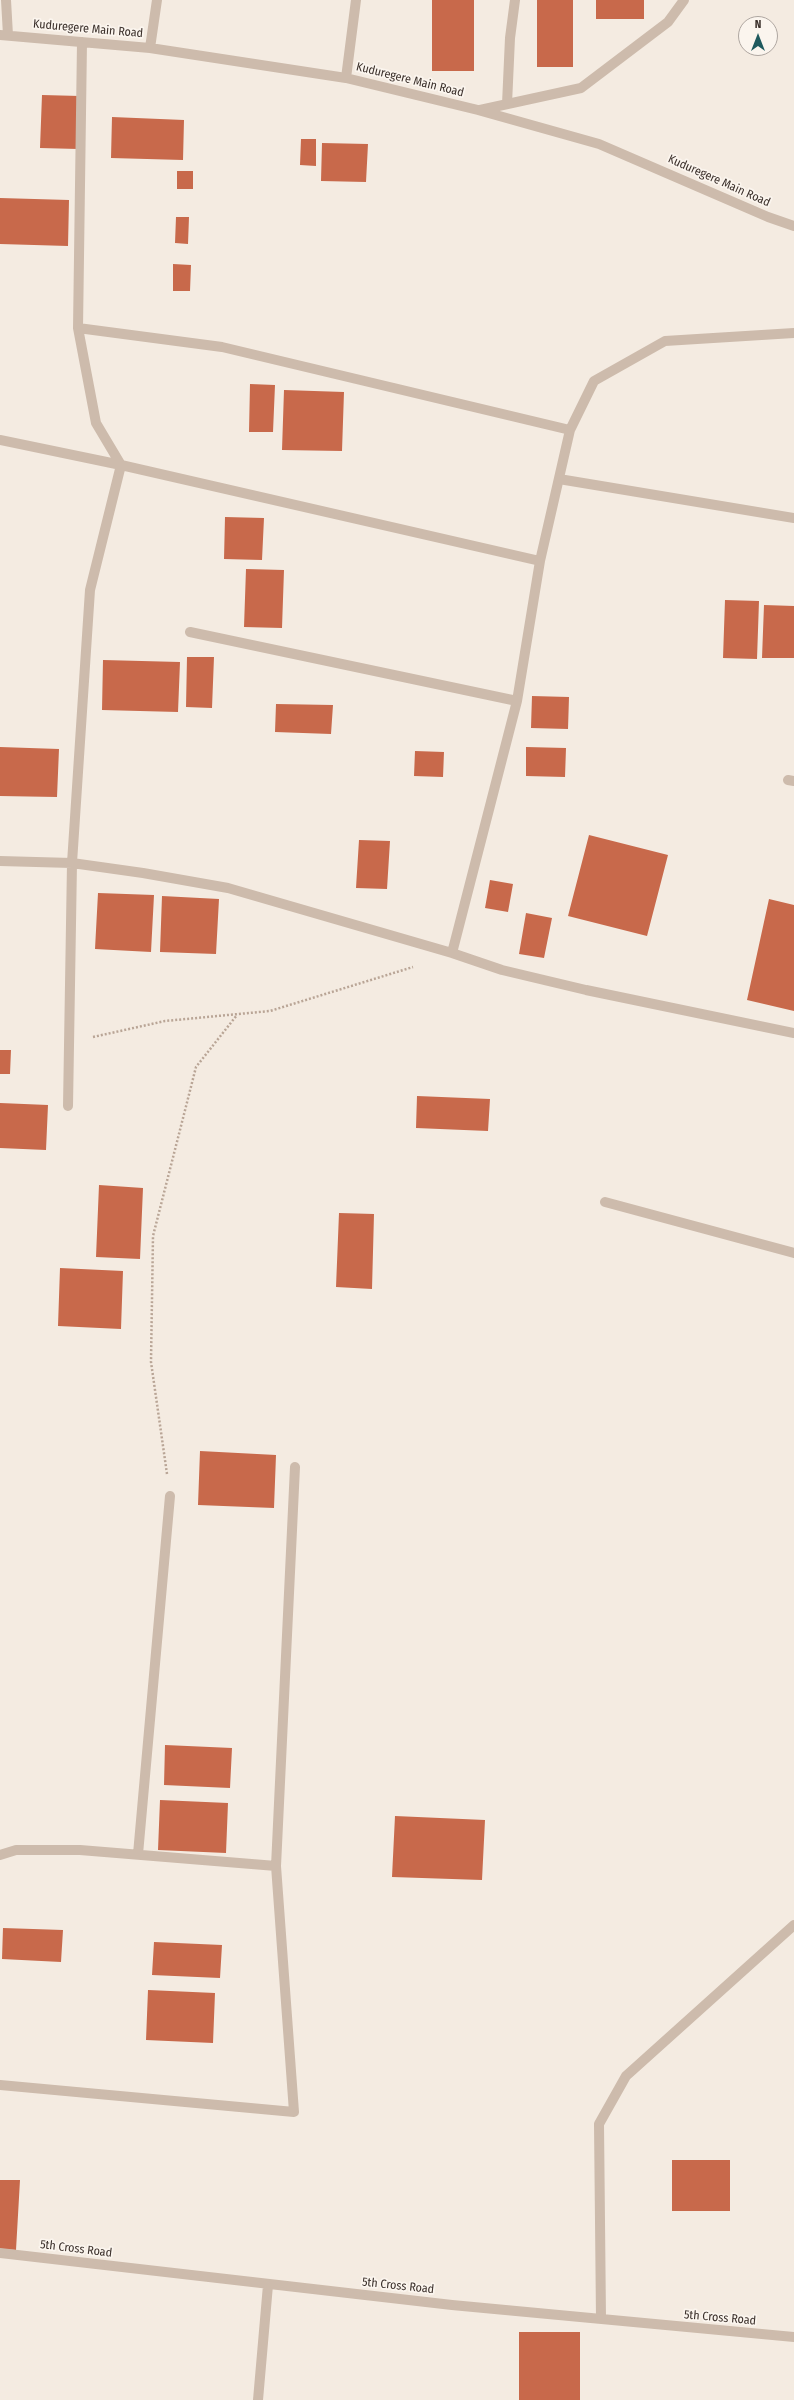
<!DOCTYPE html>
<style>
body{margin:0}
#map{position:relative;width:794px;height:2400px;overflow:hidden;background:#f4ebe1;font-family:"Fira Sans Condensed",sans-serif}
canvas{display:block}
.north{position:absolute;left:738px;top:16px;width:40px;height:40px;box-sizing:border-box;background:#fbf5ee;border:1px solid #aea6a0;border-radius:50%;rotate:0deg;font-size:11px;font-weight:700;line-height:16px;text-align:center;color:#3b302b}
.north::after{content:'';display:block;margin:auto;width:14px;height:18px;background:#1f5a5e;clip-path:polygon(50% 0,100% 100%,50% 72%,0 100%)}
</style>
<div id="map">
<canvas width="794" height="2400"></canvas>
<div class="north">N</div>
</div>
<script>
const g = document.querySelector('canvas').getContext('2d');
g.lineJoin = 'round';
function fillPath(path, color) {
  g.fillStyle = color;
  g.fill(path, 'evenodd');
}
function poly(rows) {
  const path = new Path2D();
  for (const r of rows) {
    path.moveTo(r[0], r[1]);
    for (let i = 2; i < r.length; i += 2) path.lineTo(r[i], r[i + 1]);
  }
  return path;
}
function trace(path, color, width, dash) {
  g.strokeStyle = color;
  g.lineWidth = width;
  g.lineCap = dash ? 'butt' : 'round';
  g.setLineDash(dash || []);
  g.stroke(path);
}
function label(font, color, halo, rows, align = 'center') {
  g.font = font + ' "Fira Sans Condensed",sans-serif';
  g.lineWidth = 3.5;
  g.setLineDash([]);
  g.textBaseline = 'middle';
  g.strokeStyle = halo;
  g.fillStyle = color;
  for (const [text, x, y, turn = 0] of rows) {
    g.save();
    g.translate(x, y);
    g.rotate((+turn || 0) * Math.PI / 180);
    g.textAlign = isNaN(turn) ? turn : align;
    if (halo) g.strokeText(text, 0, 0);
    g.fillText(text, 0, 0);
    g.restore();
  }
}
fillPath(poly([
 [432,0,474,0,474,71,432,71],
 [537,0,573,0,573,67,537,67],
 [596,0,644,0,644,19,596,19],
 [42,95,80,96,78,149,40,148],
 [112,117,184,120,183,160,111,158],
 [301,139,316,139,316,166,300,165],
 [322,143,368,144,366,182,321,181],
 [177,171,193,171,193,189,177,189],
 [0,198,69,200,68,246,0,244],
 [176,217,189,217,188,244,175,243],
 [173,264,191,265,190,291,173,291],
 [250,384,275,385,273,432,249,432],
 [284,390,344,392,342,451,282,450],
 [225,517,264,518,262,560,224,559],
 [246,569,284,570,282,628,244,627],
 [725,600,759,601,757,659,723,658],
 [764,605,794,606,794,658,762,658],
 [187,657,214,657,212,708,186,707],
 [103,660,180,662,178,712,102,710],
 [532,696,569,697,568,729,531,728],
 [276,704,333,705,331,734,275,732],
 [0,747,59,749,57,797,0,796],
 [526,747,566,748,565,777,526,776],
 [415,751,444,752,443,777,414,776],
 [589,835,668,855,647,936,568,916],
 [359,840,390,841,387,889,356,888],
 [490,880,513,884,508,912,485,908],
 [98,893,154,895,151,952,95,949],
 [162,896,219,899,216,954,160,952],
 [769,899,794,905,794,1011,747,1000],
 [526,913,552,918,544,958,519,954],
 [0,1050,11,1050,10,1074,0,1074],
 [417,1096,490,1099,488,1131,416,1128],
 [0,1103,48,1105,46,1150,0,1148],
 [99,1185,143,1188,140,1259,96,1257],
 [339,1213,374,1214,372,1289,336,1287],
 [60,1268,123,1271,121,1329,58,1326],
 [200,1451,276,1455,274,1508,198,1505],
 [165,1745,232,1748,230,1788,164,1785],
 [160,1800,228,1803,226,1853,158,1850],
 [395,1816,485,1820,482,1880,392,1877],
 [3,1928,63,1930,61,1962,2,1959],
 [154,1942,222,1945,220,1978,152,1975],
 [148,1990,215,1993,213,2043,146,2040],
 [672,2160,730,2160,730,2211,672,2211],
 [0,2180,20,2180,16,2250,0,2249],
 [519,2332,580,2332,580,2400,519,2400]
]), '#c8694b');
trace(poly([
 [93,1037,165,1021,270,1011,413,967],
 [167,1474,151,1362,153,1236,196,1067,237,1015]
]), '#b9a596', 2.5, [2, 2]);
trace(poly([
 [6,0,8,35],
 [0,35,150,48,346,78,478,110,599,144,768,217,794,226],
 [150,48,157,0],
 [346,78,356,0],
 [507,104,510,38,515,0],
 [480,110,581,88,668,22,684,0],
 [78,328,222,347,570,430],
 [0,440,121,465,540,561],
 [559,479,794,518],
 [190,632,517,701],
 [788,780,794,781],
 [0,861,72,863,143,873,228,888,452,953,502,970,586,990,794,1033],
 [452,953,517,701,540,561,570,430,594,381,665,341,794,333],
 [68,1106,72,863,90,590,121,465,96,423,78,328,82,42],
 [605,1202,794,1253],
 [138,1854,170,1496],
 [0,1855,16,1850,80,1850,276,1866],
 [0,2085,294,2112,276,1866,295,1467],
 [0,2253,452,2305,794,2337],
 [601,2319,599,2124,626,2076,794,1925],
 [258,2400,268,2285]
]), '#cdbbac', 10);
label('12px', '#3b302b', '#fbf5ee', [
 ["Kuduregere Main Road",88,29,5],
 ["Kuduregere Main Road",410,80,14],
 ["Kuduregere Main Road",719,181,24],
 ["5th Cross Road",76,2249,7],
 ["5th Cross Road",398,2286,6],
 ["5th Cross Road",720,2318,5]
]);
</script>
